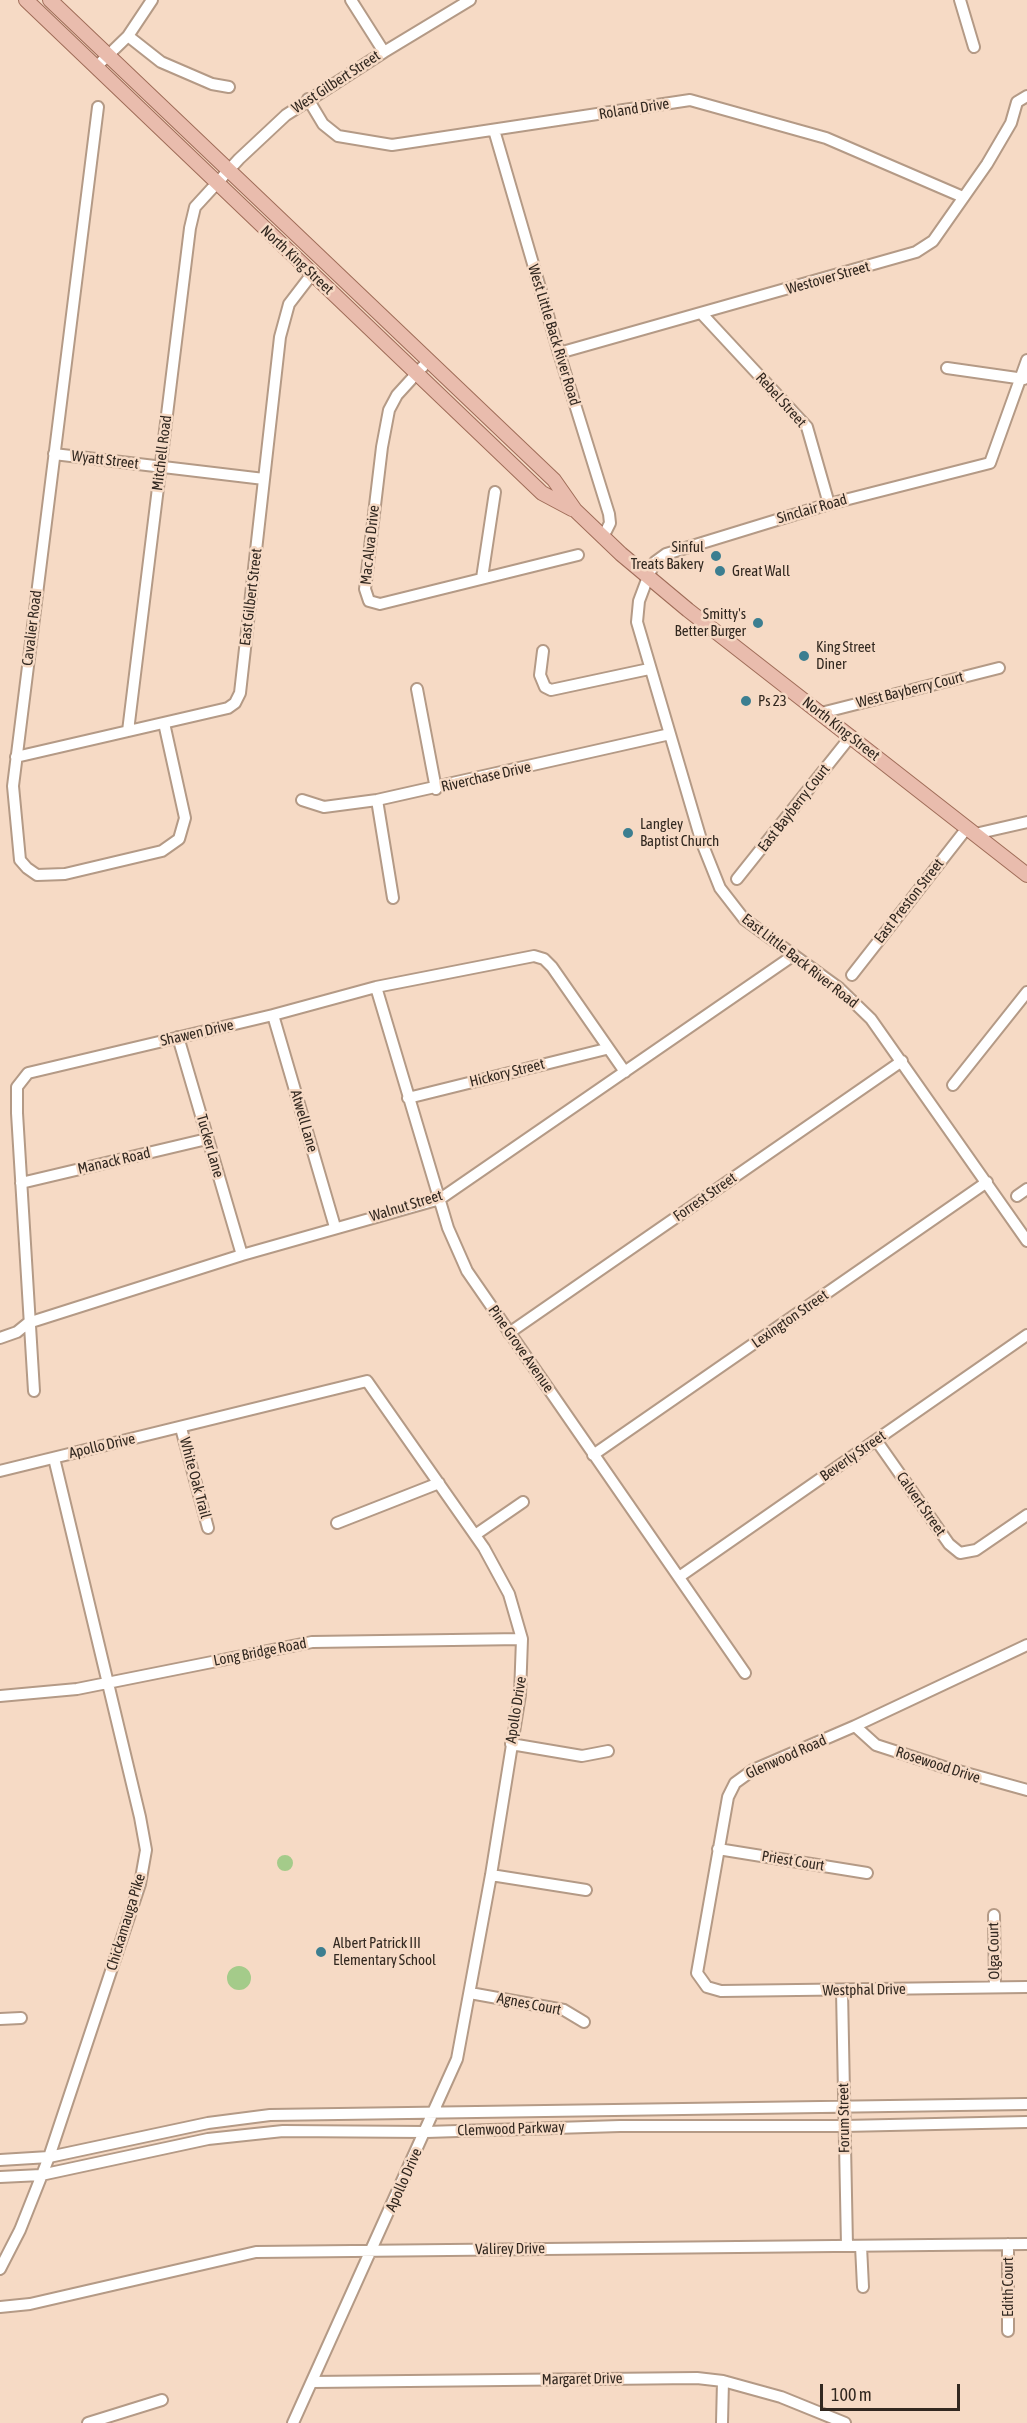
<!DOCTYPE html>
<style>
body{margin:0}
#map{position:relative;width:1027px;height:2423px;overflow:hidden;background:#f6dac5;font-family:"Asap Condensed",sans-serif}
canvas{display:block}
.scale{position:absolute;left:820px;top:2384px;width:140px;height:27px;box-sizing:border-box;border:3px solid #322820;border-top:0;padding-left:8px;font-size:18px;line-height:21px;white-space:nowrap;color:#322820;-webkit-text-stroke:4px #f6dac5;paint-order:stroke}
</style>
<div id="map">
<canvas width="1027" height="2423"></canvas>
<div class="scale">100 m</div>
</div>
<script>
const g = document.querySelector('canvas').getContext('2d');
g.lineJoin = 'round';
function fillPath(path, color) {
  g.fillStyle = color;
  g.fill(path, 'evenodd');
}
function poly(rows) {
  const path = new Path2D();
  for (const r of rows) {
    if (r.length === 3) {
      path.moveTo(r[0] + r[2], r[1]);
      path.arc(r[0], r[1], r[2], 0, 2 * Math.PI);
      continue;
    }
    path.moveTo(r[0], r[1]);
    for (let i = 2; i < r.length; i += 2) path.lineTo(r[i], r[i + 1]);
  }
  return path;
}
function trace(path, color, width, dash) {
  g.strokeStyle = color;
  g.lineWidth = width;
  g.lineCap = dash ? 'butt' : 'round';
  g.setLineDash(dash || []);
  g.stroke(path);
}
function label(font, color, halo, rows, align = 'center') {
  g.font = font + ' "Asap Condensed",sans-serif';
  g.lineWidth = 5;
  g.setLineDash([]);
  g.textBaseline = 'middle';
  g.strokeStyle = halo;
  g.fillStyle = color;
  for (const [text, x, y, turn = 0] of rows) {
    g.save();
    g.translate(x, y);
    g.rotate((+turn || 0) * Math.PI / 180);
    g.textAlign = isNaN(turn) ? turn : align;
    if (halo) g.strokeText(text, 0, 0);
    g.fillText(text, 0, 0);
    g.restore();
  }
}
fillPath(poly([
 [285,1863,8],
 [239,1978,12]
]), '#a4cb8a');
const minor = poly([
 [351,0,384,52],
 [960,0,974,47],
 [128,36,161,62,212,84,229,87],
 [96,67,128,36,152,0],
 [308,99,323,124,338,136,392,145,690,100,826,138,963,197],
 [98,107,13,786,20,860,27,868,37,875,65,874,162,851,179,839,185,818,164,723],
 [494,130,559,353,609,514,610,523,603,537],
 [702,314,807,427,829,504],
 [559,353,916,252,933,241,987,164,1011,123,1017,102,1027,96],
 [1027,360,990,463,829,504,666,554,655,562,648,577,639,601,637,622,702,843,720,888,744,919,839,988,871,1019,1027,1241],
 [428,361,397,395,389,410,382,447,365,589,369,601,380,604,578,555],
 [947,368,1024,379],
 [54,454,264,479],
 [482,578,495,492],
 [543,651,540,675,545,687,551,690,649,669],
 [417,689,436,789],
 [821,713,999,668],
 [128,731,190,228,195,207,239,159,286,115,384,52,470,0],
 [16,757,228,708,235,703,240,693,280,337,289,304,312,274],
 [302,800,324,807,377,800,670,734],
 [377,800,393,898],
 [975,834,1027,822],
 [737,879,851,736],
 [852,975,967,828],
 [376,987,448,1228,467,1271,745,1673],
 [273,1015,335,1227],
 [178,1037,242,1255],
 [953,1085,1027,992],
 [408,1098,606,1049],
 [21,1183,207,1139],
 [1017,1196,1027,1189],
 [509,1333,902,1061],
 [0,1338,17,1332,28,1323,242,1255,440,1199,794,955],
 [34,1391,17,1113,17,1087,28,1073,273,1015,376,987,534,956,544,959,552,967,625,1072],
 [181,1428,208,1528],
 [876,1440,949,1544,960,1553,976,1550,1027,1515],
 [593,1455,987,1182],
 [0,1471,367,1381,484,1548,509,1594,522,1639,520,1695,491,1875,457,2059,293,2423],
 [337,1523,439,1483],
 [475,1535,523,1502],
 [679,1577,1027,1335],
 [1027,1645,855,1726,753,1770,735,1783,728,1797,697,1973,707,1987,721,1991,1027,1987],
 [0,1696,77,1689,312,1642,522,1639],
 [855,1726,876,1745,944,1767,1027,1790],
 [511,1744,582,1756,608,1751],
 [718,1849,867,1873],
 [491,1875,586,1890],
 [994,1915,995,1987],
 [842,1991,847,2246],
 [470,1993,564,2010,584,2022],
 [0,2019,21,2018],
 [0,2160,49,2157,208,2123,270,2115,1027,2104],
 [0,2177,41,2175,208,2139,283,2131,426,2132,620,2126,844,2126,1027,2122],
 [861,2246,863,2287],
 [0,2269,20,2230,49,2157,140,1884,146,1850,140,1817,54,1458],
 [0,2307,30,2304,256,2252,1027,2244],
 [1008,2331,1008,2244],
 [312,2382,697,2378,723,2381,781,2397,845,2423],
 [88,2423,162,2400],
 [722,2423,723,2381]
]);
const major = poly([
 [26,0,542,493,572,509],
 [50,0,554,480,575,510,621,554,688,610,1027,875]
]);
trace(minor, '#b49a86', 14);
trace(major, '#9f6c58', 16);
trace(minor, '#fff', 10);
trace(major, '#e9bcad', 14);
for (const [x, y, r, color] of [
 [716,556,6,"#3c7e90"],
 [720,571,6,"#3c7e90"],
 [758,623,6,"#3c7e90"],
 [804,656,6,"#3c7e90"],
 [746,701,6,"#3c7e90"],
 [628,833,6,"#3c7e90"],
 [321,1952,6,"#3c7e90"]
]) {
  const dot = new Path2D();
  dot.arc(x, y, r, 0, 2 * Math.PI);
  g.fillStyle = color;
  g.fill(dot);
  trace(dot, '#f6dac5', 2);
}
label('15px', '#322820', '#f6dac5', [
 ["West Gilbert Street",336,82,-33],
 ["Roland Drive",634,109,-9],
 ["North King Street",297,260,43],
 ["Westover Street",828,278,-16],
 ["West Little Back River Road",554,335,73],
 ["Rebel Street",781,400,48],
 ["Mitchell Road",162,453,-83],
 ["Wyatt Street",105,460,7],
 ["Sinclair Road",812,509,-16],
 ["Mac Alva Drive",370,545,-84],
 ["East Gilbert Street",251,597,-83],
 ["Cavalier Road",32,628,-83],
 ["West Bayberry Court",910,690,-14],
 ["North King Street",841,729,38],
 ["Riverchase Drive",486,777,-13],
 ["East Bayberry Court",794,808,-52],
 ["East Preston Street",909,901,-52],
 ["East Little Back River Road",800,961,38],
 ["Shawen Drive",197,1033,-13],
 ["Hickory Street",507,1073,-14],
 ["Atwell Lane",304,1121,74],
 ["Tucker Lane",210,1146,74],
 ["Manack Road",114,1161,-13],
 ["Forrest Street",705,1197,-35],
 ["Walnut Street",406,1206,-17],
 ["Lexington Street",790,1319,-35],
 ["Pine Grove Avenue",521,1349,55],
 ["Apollo Drive",102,1446,-13],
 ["Beverly Street",853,1456,-35],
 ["White Oak Trail",195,1478,75],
 ["Calvert Street",921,1504,55],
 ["Long Bridge Road",260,1652,-11],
 ["Apollo Drive",516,1710,-81],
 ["Glenwood Road",786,1757,-24],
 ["Rosewood Drive",938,1765,18],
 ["Priest Court",793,1861,9],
 ["Chickamauga Pike",126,1922,-73],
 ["Olga Court",994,1951,-91],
 ["Westphal Drive",864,1990,-1],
 ["Agnes Court",529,2004,11],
 ["Forum Street",844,2118,-91],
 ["Clemwood Parkway",511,2129,-2],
 ["Apollo Drive",404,2180,-66],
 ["Valirey Drive",510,2249,-1],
 ["Edith Court",1008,2287,-90],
 ["Margaret Drive",582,2379,-1]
]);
label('15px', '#322820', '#f6dac5', [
 ["Sinful",704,547,"right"],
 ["Treats Bakery",704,564,"right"],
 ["Great Wall",732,571],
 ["Smitty's",746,614,"right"],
 ["Better Burger",746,631,"right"],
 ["King Street",816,647],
 ["Diner",816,664],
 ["Ps 23",758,701],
 ["Langley",640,824],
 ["Baptist Church",640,841],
 ["Albert Patrick III",333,1943],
 ["Elementary School",333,1960]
], 'left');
</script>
